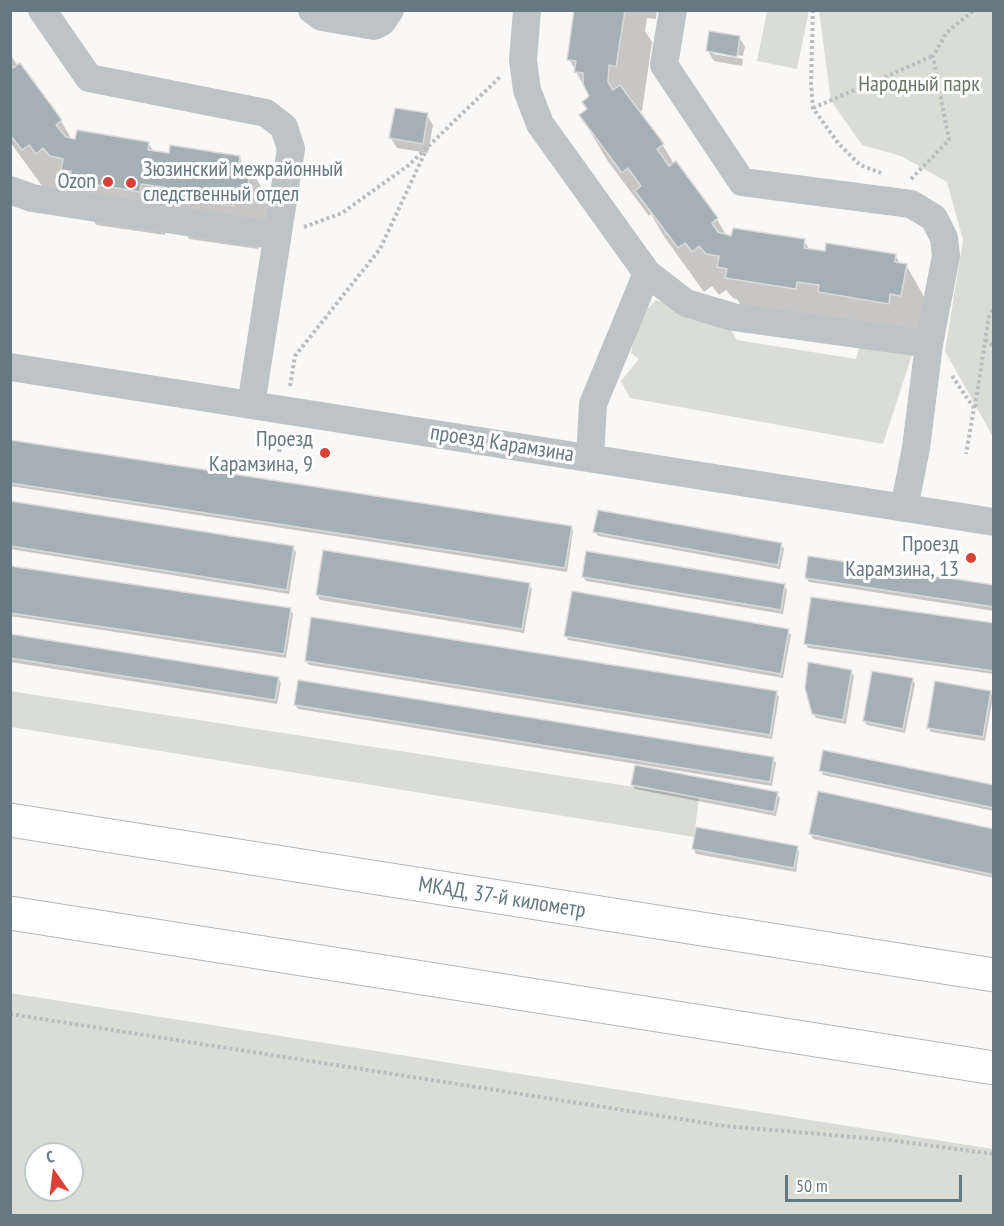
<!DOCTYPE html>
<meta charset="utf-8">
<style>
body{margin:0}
#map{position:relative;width:1004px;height:1226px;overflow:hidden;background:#f9f8f7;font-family:"PT Sans Narrow",sans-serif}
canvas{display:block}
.frame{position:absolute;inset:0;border:12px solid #657980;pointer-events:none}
.north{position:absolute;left:24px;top:1142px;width:60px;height:60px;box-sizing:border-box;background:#fff;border:2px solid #c1c9cc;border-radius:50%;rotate:346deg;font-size:16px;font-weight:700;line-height:24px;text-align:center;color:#657980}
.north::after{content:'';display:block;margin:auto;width:21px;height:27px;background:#da4035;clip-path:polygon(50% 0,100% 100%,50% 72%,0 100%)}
.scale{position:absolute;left:785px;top:1175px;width:177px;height:27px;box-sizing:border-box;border:3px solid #657980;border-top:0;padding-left:8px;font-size:18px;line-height:21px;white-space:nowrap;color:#657980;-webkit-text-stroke:4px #fff;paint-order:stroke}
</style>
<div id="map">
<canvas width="1004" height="1226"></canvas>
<div class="frame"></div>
<div class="north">С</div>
<div class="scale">50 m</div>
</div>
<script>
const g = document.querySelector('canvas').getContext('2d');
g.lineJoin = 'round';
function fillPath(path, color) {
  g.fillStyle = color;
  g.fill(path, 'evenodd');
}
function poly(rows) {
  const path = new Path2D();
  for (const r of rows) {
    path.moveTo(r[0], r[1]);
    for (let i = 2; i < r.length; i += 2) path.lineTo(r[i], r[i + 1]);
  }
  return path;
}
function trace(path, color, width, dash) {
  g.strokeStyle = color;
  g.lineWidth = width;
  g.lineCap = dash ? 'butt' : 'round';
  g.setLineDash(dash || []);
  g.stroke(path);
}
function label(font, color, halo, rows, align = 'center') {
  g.font = font + ' "PT Sans Narrow",sans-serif';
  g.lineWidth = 6;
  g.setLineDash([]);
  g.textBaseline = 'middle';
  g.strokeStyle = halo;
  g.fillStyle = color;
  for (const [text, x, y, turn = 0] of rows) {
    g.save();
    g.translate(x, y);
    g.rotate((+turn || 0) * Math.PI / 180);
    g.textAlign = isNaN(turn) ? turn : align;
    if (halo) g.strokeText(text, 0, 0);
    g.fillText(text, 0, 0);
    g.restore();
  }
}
fillPath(poly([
 [767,11,809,11,797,69,757,61],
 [819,11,993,11,993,437,945,351,963,240,947,182,901,156,862,145,831,101],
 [656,300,729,327,737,340,856,359,860,345,913,352,883,444,630,398,621,381,639,359,631,353,637,319],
 [10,691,699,797,694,837,11,727],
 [10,993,993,1149,993,1215,11,1215],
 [36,1154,72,1154,72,1190,36,1190]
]), '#daddd6');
fillPath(poly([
 [576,10,657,10,656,19,647,18,645,31,652,42,642,111,637,110,662,144,674,164,675,163,717,219,727,237,804,241,810,250,895,255,900,264,906,265,931,309,927,340,745,311,737,299,733,298,726,290,719,295,712,286,704,292,663,235,651,214,649,216,607,160,581,116,588,110,590,97,569,59],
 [739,37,745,47,743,56,713,51,713,54,743,59,742,66,714,61,708,51],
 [10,54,18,66,19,65,61,121,72,140,148,143,154,152,239,157,244,166,250,167,275,212,260,241,258,249,189,239,185,231,166,228,165,235,96,225,90,214,48,194,10,142],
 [427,115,433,125,428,153,397,148,391,138],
 [10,441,571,527,573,531,567,572,10,486],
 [10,503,293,548,296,552,289,594,10,549],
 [595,532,781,544,784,549,780,569,598,536],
 [324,552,529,585,532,589,524,633,320,600,317,595],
 [10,567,290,610,293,614,286,658,10,616],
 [583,577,784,585,787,590,783,614,586,581],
 [806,578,994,586,994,611,809,582],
 [994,624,994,674,808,648,806,644],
 [788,631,791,635,783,678,568,640,566,636],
 [10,635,278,678,281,683,277,704,10,662],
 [306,661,776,693,779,697,772,739,309,665],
 [851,671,854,676,846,724,816,718,813,713],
 [912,680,915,684,905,733,867,725,864,721],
 [990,692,993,696,985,741,931,732,929,728],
 [295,705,773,759,776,763,772,786,298,709],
 [821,771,994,787,994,811,823,775],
 [632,785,777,794,780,798,776,816,635,789],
 [994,831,994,878,813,839,811,834],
 [797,848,799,852,796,872,696,854,693,849]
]), '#0003');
const building = poly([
 [574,10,625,10,616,67,609,65,608,82,613,90,620,85,664,144,657,149,669,166,676,161,718,218,712,223,718,232,731,236,733,228,805,239,804,248,825,251,826,243,896,254,895,262,907,264,901,296,890,294,889,304,818,292,819,285,797,282,796,289,725,278,727,269,717,267,719,256,706,254,699,246,692,252,685,243,678,248,635,191,641,186,628,168,622,173,579,115,587,109,582,102,589,96,583,84,583,73,574,72,576,61,567,60,574,10],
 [709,31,740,36,737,57,706,51,709,31],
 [20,63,62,120,56,125,66,137,75,139,77,130,149,142,148,150,169,153,170,145,240,156,239,164,251,166,246,198,234,197,233,206,162,195,163,187,141,184,140,192,69,180,71,171,61,170,63,159,50,156,43,148,36,154,29,145,22,150,10,135,10,64,13,68,20,63],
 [395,108,428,113,423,144,389,138,395,108],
 [10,440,572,526,565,568,10,483,10,440],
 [10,501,294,546,287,590,10,546,10,501],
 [598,510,782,543,778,565,593,532,598,510],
 [323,550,530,583,522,629,316,595,323,550],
 [586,551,785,584,781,610,582,577,586,551],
 [808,556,994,585,994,607,805,578,808,556],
 [10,566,291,608,284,654,10,613,10,566],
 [572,591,789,629,781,674,564,636,572,591],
 [811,597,994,623,994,671,804,644,811,597],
 [311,617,777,691,770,735,305,661,311,617],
 [10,634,279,677,275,700,10,658,10,634],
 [808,662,852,670,843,720,812,714,805,688,808,662],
 [872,671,913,678,903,729,863,721,872,671],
 [298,680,774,757,770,782,294,705,298,680],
 [935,681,991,691,983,737,927,728,935,681],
 [823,750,994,785,994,808,819,771,823,750],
 [635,765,778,792,774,812,631,785,635,765],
 [818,791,994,829,994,875,809,834,818,791],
 [696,827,798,846,794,868,692,849,696,827]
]);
fillPath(building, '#a5b0b4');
trace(building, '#dbdad9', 1.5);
const highway = poly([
 [10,820,994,975],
 [10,913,994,1068]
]);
trace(highway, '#b2b8ba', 35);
trace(poly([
 [813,10,811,83,813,108,838,143,860,165,881,173],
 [813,108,933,56],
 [911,179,949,140,933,56,947,32,974,10],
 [304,227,342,213,409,165,501,76],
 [985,340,994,346],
 [952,376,974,408,966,454],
 [290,386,295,356,380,249,428,146],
 [975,407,989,316,994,308],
 [279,452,282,435],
 [10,1014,725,1126,889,1140,994,1154]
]), '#b9bdbf', 4, [3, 3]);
trace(poly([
 [42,10,89,78,266,113,284,127,291,149,251,405],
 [312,10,322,17,374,26,382,22,390,10],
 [527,10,523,60,527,90,540,124,647,273,686,303,733,317,929,344,916,448,904,508],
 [673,10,664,65,742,182,911,204,934,218,944,238,946,256,929,344],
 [10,190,32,198,277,236],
 [10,367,994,522],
 [590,458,593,404,647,273]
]), '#bec4c6', 28);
trace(highway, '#fff', 33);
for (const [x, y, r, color] of [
 [108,182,6,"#da4035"],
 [131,183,6,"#da4035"],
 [325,453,6,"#da4035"],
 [971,558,6,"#da4035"]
]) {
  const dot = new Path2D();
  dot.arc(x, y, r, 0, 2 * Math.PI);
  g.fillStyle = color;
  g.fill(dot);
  trace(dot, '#fff', 2);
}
label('22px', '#6b7864', '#fff', [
 ["Народный парк",919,85]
]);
label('22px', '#657980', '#fff', [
 ["Зюзинский межрайонный",143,170,"left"],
 ["следственный отдел",143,195,"left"],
 ["Ozon",96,182],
 ["Проезд",313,440],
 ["Карамзина, 9",313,465],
 ["Проезд",959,545],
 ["Карамзина, 13",959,570]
], 'right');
label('22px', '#657980', '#fff', [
 ["проезд Карамзина",502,444,9],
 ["МКАД, 37-й километр",502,898,9]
]);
</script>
